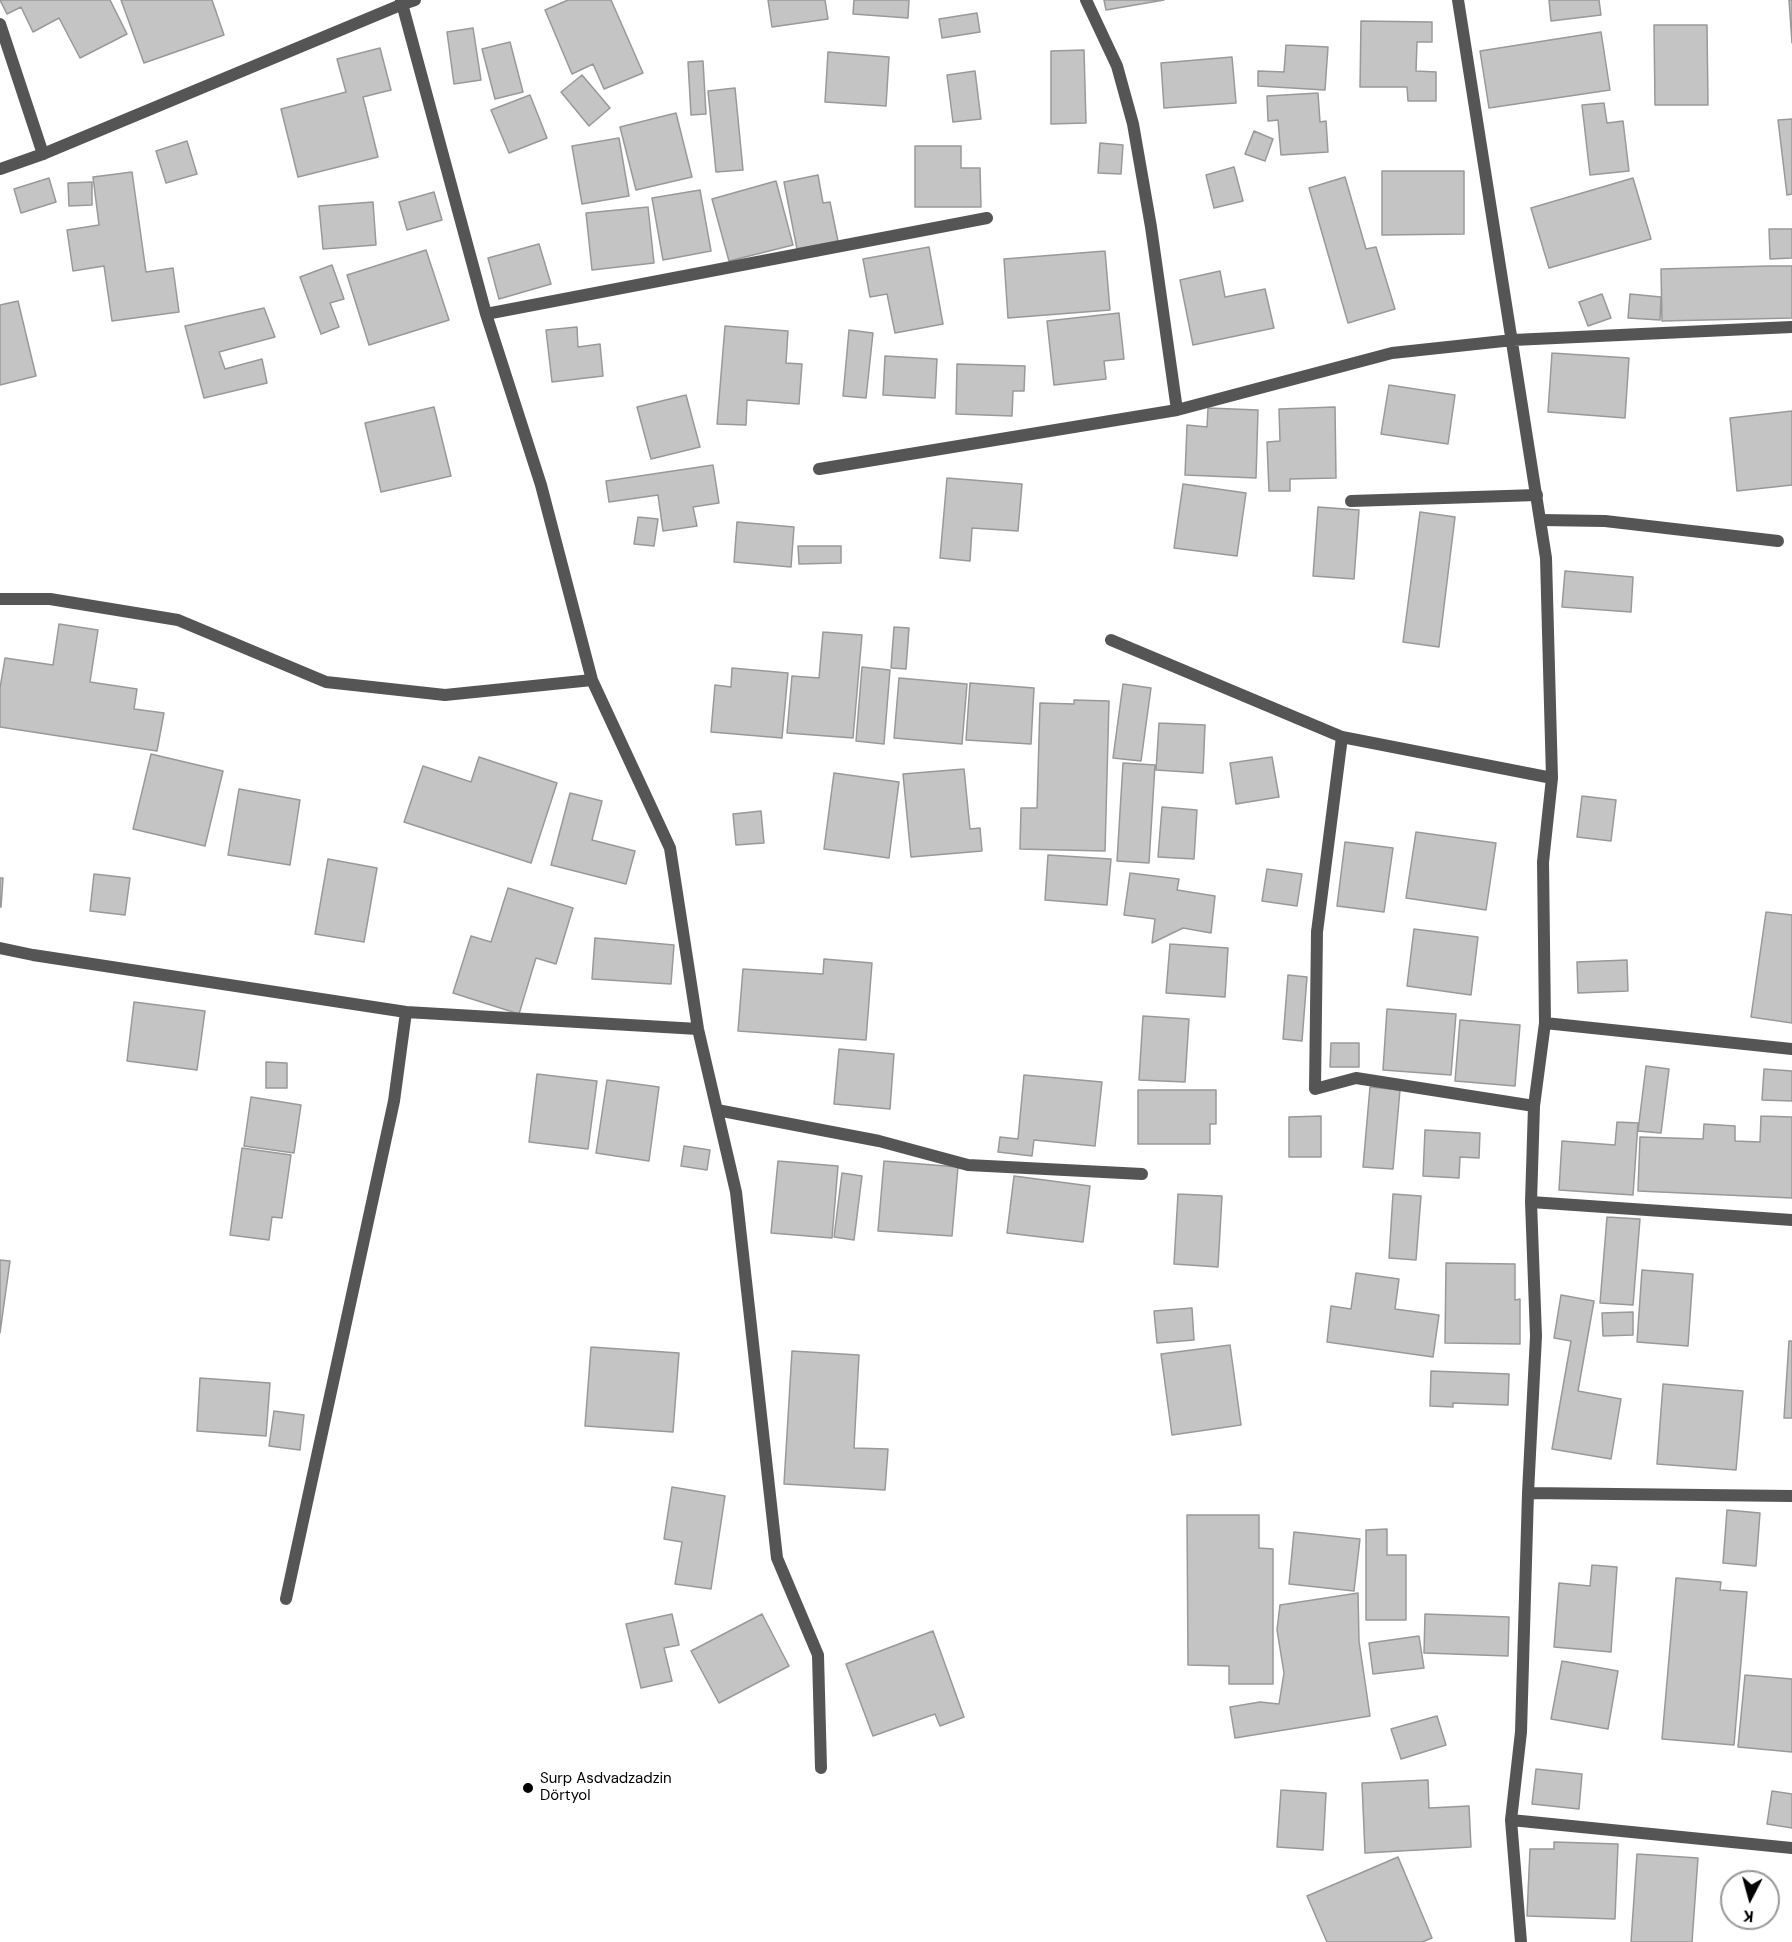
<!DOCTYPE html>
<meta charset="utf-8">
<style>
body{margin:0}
#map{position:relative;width:1792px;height:1942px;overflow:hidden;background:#fff;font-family:"DM Sans",sans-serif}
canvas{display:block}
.north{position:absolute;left:1720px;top:1870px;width:60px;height:60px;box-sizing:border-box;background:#fff;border:2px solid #999;border-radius:50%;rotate:186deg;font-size:16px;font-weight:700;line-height:24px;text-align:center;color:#000}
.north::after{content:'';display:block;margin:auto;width:21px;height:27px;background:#000;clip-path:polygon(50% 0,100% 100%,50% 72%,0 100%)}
</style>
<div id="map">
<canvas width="1792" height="1942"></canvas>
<div class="north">K</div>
</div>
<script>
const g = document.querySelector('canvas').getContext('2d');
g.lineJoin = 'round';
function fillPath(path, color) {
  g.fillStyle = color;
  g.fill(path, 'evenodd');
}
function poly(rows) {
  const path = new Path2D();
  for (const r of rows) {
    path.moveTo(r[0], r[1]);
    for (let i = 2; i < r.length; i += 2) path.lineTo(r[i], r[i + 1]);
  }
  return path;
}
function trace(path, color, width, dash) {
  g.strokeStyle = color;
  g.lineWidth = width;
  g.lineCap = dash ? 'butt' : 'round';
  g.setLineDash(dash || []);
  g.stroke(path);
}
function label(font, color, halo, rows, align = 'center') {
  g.font = font + ' "DM Sans",sans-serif';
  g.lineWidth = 4.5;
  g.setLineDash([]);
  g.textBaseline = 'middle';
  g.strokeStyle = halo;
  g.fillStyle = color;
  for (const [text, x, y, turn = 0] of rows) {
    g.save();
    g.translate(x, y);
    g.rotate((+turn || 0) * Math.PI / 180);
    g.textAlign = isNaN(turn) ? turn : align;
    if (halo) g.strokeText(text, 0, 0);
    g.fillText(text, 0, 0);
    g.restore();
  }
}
const building = poly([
 [0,0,110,0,127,34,80,58,59,18,33,32,21,7,7,14,0,0],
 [121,0,212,0,224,35,144,63,121,0],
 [568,0,611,0,643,73,604,89,593,64,572,74,545,10,568,0],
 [768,0,825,0,828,19,772,27,768,0],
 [854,0,909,0,908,18,853,14,854,0],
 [1104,0,1164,0,1106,10,1104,0],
 [1549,0,1599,0,1601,15,1551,21,1549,0],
 [1789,0,1792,0,1792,43,1789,0],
 [977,13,980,32,942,38,939,19,977,13],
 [1361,21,1432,22,1432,42,1417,42,1416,71,1436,72,1436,101,1408,101,1407,87,1360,87,1361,21],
 [1654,25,1707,25,1708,105,1655,105,1654,25],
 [473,28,481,80,454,84,447,32,473,28],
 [1601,32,1610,90,1489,108,1480,51,1601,32],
 [510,42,523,92,495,99,482,49,510,42],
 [1286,45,1328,47,1325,90,1258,86,1258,71,1284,72,1286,45],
 [380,48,391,90,363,97,378,157,298,177,281,109,346,92,337,59,380,48],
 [1084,50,1086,123,1051,124,1051,51,1084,50],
 [828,52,889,57,886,106,825,102,828,52],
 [1232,57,1236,103,1164,108,1161,63,1232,57],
 [703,61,706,114,691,115,688,62,703,61],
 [975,71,981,119,953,122,947,75,975,71],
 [582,75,610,108,589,126,561,92,582,75],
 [735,88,743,170,716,172,708,91,735,88],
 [1318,93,1320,122,1326,121,1328,152,1281,155,1278,120,1268,121,1267,96,1318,93],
 [530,95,547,138,509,153,491,110,530,95],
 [1604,103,1607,123,1623,121,1629,171,1590,175,1582,105,1604,103],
 [676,113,692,177,636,190,620,127,676,113],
 [1792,119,1792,194,1787,195,1778,120,1792,119],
 [1254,131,1273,139,1265,161,1245,154,1254,131],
 [619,138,629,196,582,204,572,146,619,138],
 [187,141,197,174,166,183,156,151,187,141],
 [1100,143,1123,145,1121,174,1098,173,1100,143],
 [915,146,961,146,961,168,980,168,981,207,915,207,915,146],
 [1234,167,1243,201,1214,208,1206,175,1234,167],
 [1382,171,1464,171,1464,234,1382,235,1382,171],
 [132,172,146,272,173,268,179,312,112,321,104,266,73,271,67,230,99,225,93,177,132,172],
 [818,175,823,203,830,202,838,241,797,249,784,182,818,175],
 [1345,177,1366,249,1376,247,1395,309,1348,323,1309,188,1345,177],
 [49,178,56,202,21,213,14,189,49,178],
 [1633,178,1651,239,1549,268,1531,208,1633,178],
 [776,181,793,245,729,261,712,199,776,181],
 [92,182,92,205,69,206,68,183,92,182],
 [700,190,711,251,663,260,652,198,700,190],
 [434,192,442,220,407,230,399,202,434,192],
 [373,202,376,245,323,249,319,206,373,202],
 [648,207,654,263,592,270,586,213,648,207],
 [1769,229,1792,229,1792,258,1770,259,1769,229],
 [539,244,551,284,499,299,488,258,539,244],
 [929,247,943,324,895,333,887,294,870,297,863,259,929,247],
 [426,250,449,320,369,345,347,275,426,250],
 [1105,251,1110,310,1008,318,1004,259,1105,251],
 [332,265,344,299,330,303,339,327,321,334,300,277,332,265],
 [1768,266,1792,266,1792,318,1662,321,1661,269,1768,266],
 [1220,271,1225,297,1265,289,1274,328,1193,345,1180,280,1220,271],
 [1602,294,1611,318,1588,326,1579,302,1602,294],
 [1630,294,1661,297,1660,320,1628,318,1630,294],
 [18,301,36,376,0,385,0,305,18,301],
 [264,308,275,337,219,352,225,369,262,359,267,383,204,398,185,326,264,308],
 [1119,313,1124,359,1104,361,1106,379,1054,385,1047,321,1119,313],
 [725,326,788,331,786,363,802,364,799,404,747,400,746,425,717,424,725,326],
 [577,327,578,347,600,344,603,376,552,382,546,330,577,327],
 [849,330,873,333,866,398,843,396,849,330],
 [1552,353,1629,358,1625,418,1548,412,1552,353],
 [885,356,937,359,935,398,883,395,885,356],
 [957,364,1025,366,1024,391,1013,391,1012,416,956,414,957,364],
 [1389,385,1455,395,1448,444,1381,434,1389,385],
 [686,395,700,447,651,459,637,407,686,395],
 [434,407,451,476,381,492,365,423,434,407],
 [1335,407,1336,478,1290,479,1290,491,1269,491,1267,442,1280,441,1279,409,1335,407],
 [1208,408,1258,410,1256,478,1185,475,1187,425,1207,427,1208,408],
 [1792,411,1792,485,1737,491,1730,418,1792,411],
 [713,465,719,503,693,507,697,526,663,531,658,495,609,502,606,481,713,465],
 [947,478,1022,484,1018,531,972,528,970,561,940,558,947,478],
 [1183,484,1246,493,1237,556,1174,548,1183,484],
 [1318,507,1359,510,1354,579,1313,576,1318,507],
 [1420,512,1455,517,1439,647,1403,642,1420,512],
 [638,517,658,519,654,546,634,544,638,517],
 [737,522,794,527,791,567,734,562,737,522],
 [798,546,841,546,841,563,799,564,798,546],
 [1565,571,1633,577,1631,612,1562,607,1565,571],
 [59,624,98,630,90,682,137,689,134,709,164,713,157,751,0,727,0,688,5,658,53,665,59,624],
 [894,627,909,628,906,669,891,668,894,627],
 [823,632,862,635,853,738,787,733,792,676,819,678,823,632],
 [862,667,890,670,884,744,856,741,862,667],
 [732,668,788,673,782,738,711,732,715,685,731,687,732,668],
 [899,678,967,684,962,744,894,738,899,678],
 [970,683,1034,688,1031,744,966,740,970,683],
 [1123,684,1151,688,1141,761,1113,758,1123,684],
 [1074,700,1109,701,1105,851,1020,849,1021,808,1037,808,1040,703,1074,704,1074,700],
 [1159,723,1205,725,1203,773,1156,770,1159,723],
 [151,754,223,771,205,846,133,829,151,754],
 [479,757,557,783,531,863,404,822,423,766,471,782,479,757],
 [1272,757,1279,797,1236,804,1230,763,1272,757],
 [1123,763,1155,765,1149,863,1117,861,1123,763],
 [964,769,970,829,980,828,982,851,911,857,903,774,964,769],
 [834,773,899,782,889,858,824,849,834,773],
 [239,789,300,800,290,865,228,855,239,789],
 [570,793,602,801,592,840,635,851,626,884,551,865,570,793],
 [1582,796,1616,800,1611,841,1577,837,1582,796],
 [1162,807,1197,810,1194,859,1158,857,1162,807],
 [761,811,764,843,736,845,733,814,761,811],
 [1416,832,1496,843,1486,910,1406,898,1416,832],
 [1345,842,1393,848,1384,912,1337,906,1345,842],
 [1048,855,1111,859,1107,905,1045,900,1048,855],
 [328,859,377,868,364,942,315,934,328,859],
 [1267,869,1302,874,1297,906,1262,901,1267,869],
 [1130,873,1179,879,1177,890,1215,896,1211,933,1183,928,1152,943,1155,919,1124,915,1130,873],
 [94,874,130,878,125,915,90,911,94,874],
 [0,878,3,878,1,907,0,907,0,878],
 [508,888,573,908,556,964,536,958,519,1014,453,993,471,936,491,942,508,888],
 [1766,912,1792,915,1792,1023,1751,1017,1766,912],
 [1414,929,1478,937,1471,995,1407,986,1414,929],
 [595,938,674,945,671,984,592,979,595,938],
 [1170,944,1228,948,1225,997,1166,993,1170,944],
 [824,959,872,963,866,1040,738,1031,743,969,823,974,824,959],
 [1627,960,1628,991,1578,993,1577,962,1627,960],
 [1288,975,1307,977,1302,1041,1283,1039,1288,975],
 [134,1002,205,1011,197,1070,127,1061,134,1002],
 [1387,1009,1456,1014,1451,1075,1383,1070,1387,1009],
 [1143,1016,1189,1019,1185,1082,1139,1080,1143,1016],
 [1460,1020,1520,1025,1515,1086,1455,1081,1460,1020],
 [1331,1043,1359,1043,1359,1067,1330,1067,1331,1043],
 [839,1049,894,1054,890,1109,834,1104,839,1049],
 [266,1062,287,1063,287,1088,266,1088,266,1062],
 [1646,1066,1669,1069,1661,1133,1638,1131,1646,1066],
 [1764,1069,1792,1071,1792,1101,1762,1100,1764,1069],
 [537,1074,597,1081,588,1149,529,1142,537,1074],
 [1024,1075,1102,1082,1095,1146,1034,1140,1032,1156,998,1152,1000,1137,1018,1139,1024,1075],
 [607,1080,659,1087,649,1161,596,1153,607,1080],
 [1370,1087,1400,1090,1393,1169,1363,1167,1370,1087],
 [1138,1090,1216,1090,1216,1124,1210,1124,1210,1144,1138,1144,1138,1090],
 [251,1097,301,1105,294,1153,244,1146,251,1097],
 [1321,1116,1321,1157,1289,1157,1289,1117,1321,1116],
 [1761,1116,1792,1117,1792,1198,1638,1191,1640,1137,1703,1139,1704,1124,1735,1126,1735,1141,1760,1142,1761,1116],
 [1617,1122,1638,1123,1633,1195,1559,1190,1562,1141,1615,1145,1617,1122],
 [1425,1130,1480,1133,1479,1158,1460,1157,1459,1178,1423,1176,1425,1130],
 [684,1146,710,1150,707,1170,681,1166,684,1146],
 [242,1148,291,1155,282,1218,272,1217,269,1240,230,1235,242,1148],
 [778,1161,838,1166,832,1238,771,1233,778,1161],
 [884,1161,958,1167,952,1236,878,1231,884,1161],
 [842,1173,862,1176,854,1240,834,1237,842,1173],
 [1014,1176,1090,1186,1083,1242,1007,1233,1014,1176],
 [1178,1194,1222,1196,1218,1267,1174,1264,1178,1194],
 [1393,1194,1421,1196,1416,1260,1389,1258,1393,1194],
 [1607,1217,1640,1219,1633,1305,1600,1303,1607,1217],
 [0,1260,10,1261,0,1333,0,1260],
 [1446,1263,1515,1264,1515,1300,1520,1299,1520,1344,1445,1343,1446,1263],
 [1642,1270,1693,1274,1688,1346,1637,1342,1642,1270],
 [1356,1273,1399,1279,1395,1309,1439,1315,1433,1357,1327,1342,1331,1306,1351,1309,1356,1273],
 [1561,1295,1594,1301,1578,1391,1621,1399,1611,1459,1552,1449,1571,1341,1554,1338,1561,1295],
 [1192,1308,1194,1340,1157,1343,1154,1311,1192,1308],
 [1633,1312,1633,1335,1603,1336,1602,1313,1633,1312],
 [1789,1341,1792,1341,1792,1418,1784,1418,1789,1341],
 [1230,1345,1241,1425,1172,1435,1161,1354,1230,1345],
 [591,1347,679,1353,673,1432,585,1426,591,1347],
 [792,1351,859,1355,854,1448,888,1449,885,1490,784,1484,792,1351],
 [1431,1371,1509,1374,1508,1405,1453,1403,1453,1407,1430,1406,1431,1371],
 [200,1378,270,1383,266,1436,197,1431,200,1378],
 [1663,1384,1743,1391,1736,1470,1657,1464,1663,1384],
 [274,1411,304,1415,300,1450,269,1446,274,1411],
 [672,1487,725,1496,711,1589,675,1584,682,1542,664,1539,672,1487],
 [1727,1510,1760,1513,1756,1566,1723,1563,1727,1510],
 [1187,1515,1259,1515,1259,1548,1273,1549,1273,1684,1229,1684,1229,1666,1188,1665,1187,1515],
 [1387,1529,1387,1555,1406,1555,1406,1620,1366,1620,1366,1530,1387,1529],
 [1294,1532,1360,1539,1354,1591,1289,1584,1294,1532],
 [1592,1565,1617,1567,1611,1652,1554,1647,1559,1583,1590,1586,1592,1565],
 [1676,1578,1721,1582,1720,1590,1747,1592,1734,1745,1662,1739,1676,1578],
 [1358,1593,1359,1641,1370,1716,1235,1738,1230,1707,1260,1702,1279,1704,1284,1673,1277,1630,1280,1605,1358,1593],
 [672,1614,679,1645,664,1648,672,1681,641,1688,626,1624,672,1614],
 [762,1614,789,1666,719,1703,691,1651,762,1614],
 [1425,1614,1509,1617,1508,1656,1424,1653,1425,1614],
 [933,1631,964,1717,940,1726,935,1714,873,1736,846,1664,933,1631],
 [1419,1636,1424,1668,1373,1674,1369,1643,1419,1636],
 [1562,1661,1618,1671,1608,1729,1551,1719,1562,1661],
 [1745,1675,1792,1679,1792,1752,1738,1747,1745,1675],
 [1437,1716,1446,1745,1401,1759,1391,1729,1437,1716],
 [1536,1769,1582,1774,1579,1809,1532,1804,1536,1769],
 [1428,1780,1429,1808,1469,1806,1471,1847,1365,1853,1362,1783,1428,1780],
 [1281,1790,1326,1793,1323,1850,1277,1847,1281,1790],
 [1772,1791,1792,1794,1792,1828,1767,1824,1772,1791],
 [1554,1842,1618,1844,1615,1919,1527,1916,1530,1849,1554,1849,1554,1842],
 [1637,1854,1698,1858,1692,1942,1631,1942,1637,1854],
 [1398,1857,1432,1938,1422,1942,1327,1942,1307,1896,1398,1857]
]);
fillPath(building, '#c4c4c4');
trace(building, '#999', 1.5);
trace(poly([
 [1351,501,1537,495],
 [1541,520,1605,521,1778,541]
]), '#555', 12);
trace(poly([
 [401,0,486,314,541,485,592,680,670,848,698,1029,736,1192,777,1558,818,1655,821,1768],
 [1086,0,1117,66,1133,124,1151,227,1177,410],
 [1458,0,1546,558,1552,778,1543,862,1545,1023,1534,1106,1531,1202,1536,1336,1528,1493,1521,1732,1511,1820,1521,1942],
 [0,24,43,154],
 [486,314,987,218],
 [819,469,1177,410,1392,353,1513,340,1792,327],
 [0,599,50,599,178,620,326,682,445,695,592,680],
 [1111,640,1342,737,1552,778],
 [1342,737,1317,932,1315,1089,1356,1078,1534,1106],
 [0,948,33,955,406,1012,698,1029],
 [1545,1023,1792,1049],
 [717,1110,879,1141,968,1165,1142,1174],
 [1531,1202,1792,1220],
 [1528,1493,1792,1496],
 [286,1599,394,1101,406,1012],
 [1511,1820,1792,1848]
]), '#555', 12);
trace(poly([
 [0,169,43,154,403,4,415,0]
]), '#555', 12);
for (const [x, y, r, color] of [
 [528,1788,6,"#000"]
]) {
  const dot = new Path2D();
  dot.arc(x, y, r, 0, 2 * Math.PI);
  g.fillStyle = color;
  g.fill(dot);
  trace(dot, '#fff', 2);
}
label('15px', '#000', '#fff', [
 ["Surp Asdvadzadzin",540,1779],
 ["Dörtyol",540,1796]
], 'left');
</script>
